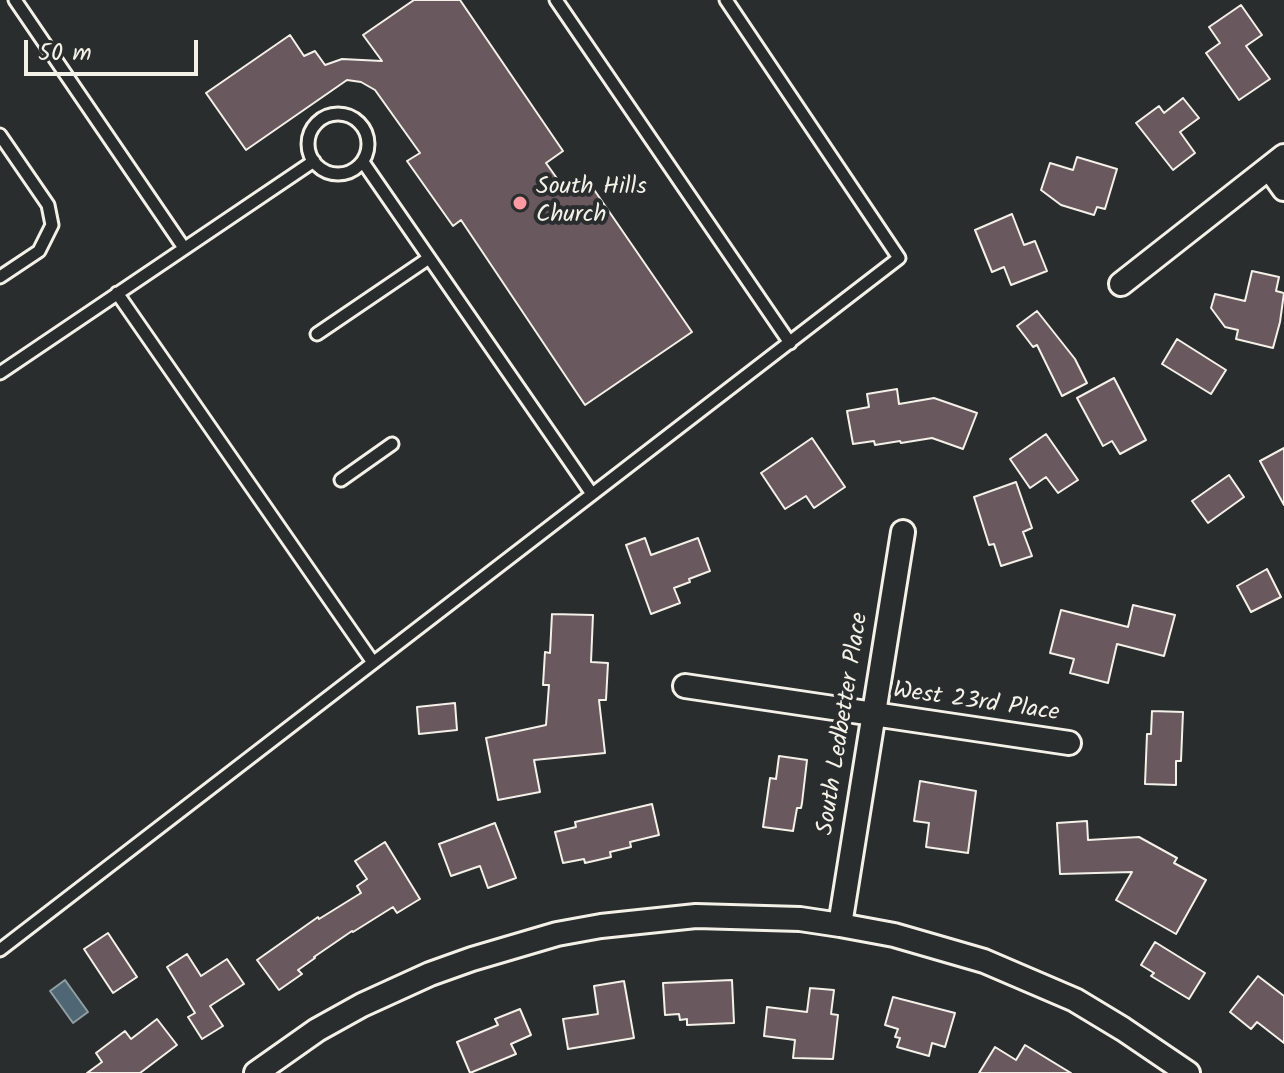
<!DOCTYPE html>
<style>
body{margin:0}
#map{position:relative;width:1284px;height:1073px;overflow:hidden;background:#2a2d2e;font-family:Kalam,sans-serif}
canvas{display:block}
.scale{position:absolute;left:24px;top:40px;width:174px;height:36px;box-sizing:border-box;border:4px solid #f4f1e8;border-top:0;padding-left:10px;font-size:24px;line-height:28px;white-space:nowrap;color:#f4f1e8;-webkit-text-stroke:6px #2a2d2e;paint-order:stroke}
</style>
<div id="map">
<canvas width="1284" height="1073"></canvas>
<div class="scale">50 m</div>
</div>
<script>
const g = document.querySelector('canvas').getContext('2d');
g.lineJoin = 'round';
function fillPath(path, color) {
  g.fillStyle = color;
  g.fill(path, 'evenodd');
}
function poly(rows) {
  const path = new Path2D();
  for (const r of rows) {
    if (r.length === 3) {
      path.moveTo(r[0] + r[2], r[1]);
      path.arc(r[0], r[1], r[2], 0, 2 * Math.PI);
      continue;
    }
    path.moveTo(r[0], r[1]);
    for (let i = 2; i < r.length; i += 2) path.lineTo(r[i], r[i + 1]);
  }
  return path;
}
function trace(path, color, width, dash) {
  g.strokeStyle = color;
  g.lineWidth = width;
  g.lineCap = dash ? 'butt' : 'round';
  g.setLineDash(dash || []);
  g.stroke(path);
}
function label(font, color, halo, rows, align = 'center') {
  g.font = font + ' Kalam,sans-serif';
  g.lineWidth = 8;
  g.setLineDash([]);
  g.textBaseline = 'middle';
  g.strokeStyle = halo;
  g.fillStyle = color;
  for (const [text, x, y, turn = 0] of rows) {
    g.save();
    g.translate(x, y);
    g.rotate((+turn || 0) * Math.PI / 180);
    g.textAlign = isNaN(turn) ? turn : align;
    if (halo) g.strokeText(text, 0, 0);
    g.fillText(text, 0, 0);
    g.restore();
  }
}
const water = poly([
 [65,980,88,1012,73,1023,50,991,65,980]
]);
fillPath(water, '#4f6774');
trace(water, '#919ea2', 2);
const building = poly([
 [414,0,460,0,563,151,546,163,566,191,586,178,692,332,585,405,461,220,453,226,407,161,420,153,375,90,361,82,347,80,246,150,206,93,290,35,304,56,315,51,325,65,342,59,382,61,363,35,414,0],
 [1241,5,1262,35,1246,46,1270,79,1239,100,1206,53,1220,43,1209,27,1241,5],
 [1183,98,1199,118,1180,132,1195,153,1173,170,1136,123,1159,106,1164,113,1183,98],
 [1077,157,1117,169,1105,209,1097,207,1094,215,1061,205,1041,190,1050,163,1073,170,1077,157],
 [1012,214,1024,245,1035,241,1047,271,1011,285,1004,267,992,272,975,230,1012,214],
 [1252,271,1279,277,1276,291,1284,293,1280,322,1273,348,1236,339,1238,330,1225,327,1211,308,1215,294,1245,301,1252,271],
 [1037,311,1075,359,1087,383,1062,396,1037,345,1033,347,1017,326,1037,311],
 [1177,339,1226,370,1211,394,1162,364,1177,339],
 [1114,378,1146,440,1120,454,1112,441,1103,446,1077,398,1114,378],
 [897,389,899,404,934,398,977,413,963,449,932,438,901,443,900,441,875,445,874,441,853,444,847,411,869,407,867,394,897,389],
 [1046,434,1078,480,1058,493,1046,477,1030,488,1010,459,1046,434],
 [812,438,845,487,814,508,806,496,785,509,761,473,812,438],
 [1284,448,1284,505,1260,461,1284,448],
 [1229,475,1244,497,1208,523,1192,501,1229,475],
 [1016,482,1032,528,1023,532,1032,556,1001,566,994,544,989,545,974,497,1016,482],
 [645,538,651,555,698,538,710,571,689,579,690,582,674,588,680,603,651,614,626,545,645,538],
 [1267,569,1281,597,1251,612,1237,586,1267,569],
 [1133,605,1175,615,1164,656,1117,644,1108,683,1070,673,1074,659,1050,653,1061,610,1128,627,1133,605],
 [552,614,593,615,591,662,608,663,606,700,599,700,605,753,534,760,540,792,498,800,486,738,546,725,549,685,543,685,545,652,550,653,552,614],
 [455,703,457,730,419,734,417,707,455,703],
 [1152,711,1183,712,1181,761,1176,761,1176,785,1145,784,1147,734,1151,734,1152,711],
 [779,756,807,760,802,803,801,808,797,808,793,831,763,827,770,778,776,779,779,756],
 [920,781,976,791,968,853,926,847,929,823,914,821,920,781],
 [652,804,659,835,630,842,631,847,610,852,611,857,585,863,584,859,563,863,555,832,576,827,575,822,652,804],
 [1087,821,1088,840,1139,837,1177,858,1174,863,1206,880,1176,934,1116,900,1132,872,1060,874,1057,823,1087,821],
 [495,823,516,878,488,888,480,866,451,876,439,844,495,823],
 [385,842,420,899,397,913,393,907,353,932,352,931,314,957,315,958,298,970,302,974,279,990,257,960,318,917,319,919,361,893,357,886,367,879,355,861,385,842],
 [108,933,137,977,113,993,84,949,108,933],
 [1155,942,1205,973,1189,999,1151,976,1154,973,1141,965,1155,942],
 [187,954,201,976,227,959,244,984,210,1006,223,1026,202,1039,188,1017,195,1013,167,967,187,954],
 [1258,976,1284,996,1284,1043,1257,1022,1251,1029,1230,1012,1258,976],
 [732,980,734,1023,687,1025,687,1019,680,1020,679,1014,665,1015,663,983,732,980],
 [624,981,634,1038,568,1049,563,1019,598,1014,594,986,624,981],
 [810,988,834,990,831,1014,838,1015,833,1059,793,1058,795,1040,764,1036,767,1007,807,1012,810,988],
 [893,997,955,1013,945,1047,932,1043,929,1056,897,1047,900,1038,895,1037,898,1029,885,1025,893,997],
 [520,1009,531,1035,511,1044,516,1054,470,1073,457,1042,498,1025,495,1019,520,1009],
 [157,1019,177,1045,140,1073,87,1073,102,1062,96,1053,125,1031,131,1039,157,1019],
 [1025,1045,1071,1073,979,1073,995,1047,1016,1060,1025,1045]
]);
fillPath(building, '#6a585f');
trace(building, '#f4f1e8', 2);
const lane = poly([
 [15,0,184,248],
 [556,0,790,343],
 [338,144,30],
 [0,135,48,205,52,225,39,251,0,277],
 [363,162,592,494],
 [117,293,372,661],
 [317,334,429,258],
 [0,373,314,161],
 [341,480,392,444],
 [0,950,899,258,726,0]
]);
const street = poly([
 [1269,168,1284,189],
 [1121,284,1284,156],
 [685,686,1069,743],
 [840,925,903,532],
 [256,1073,317,1030,362,1005,430,974,472,959,557,934,601,926,696,916,800,919,840,925,894,935,984,961,1075,1000,1123,1029,1188,1073]
]);
trace(lane, '#f4f1e8', 17);
trace(street, '#f4f1e8', 28);
trace(lane, '#2a2d2e', 11);
trace(street, '#2a2d2e', 22);
for (const [x, y, r, color] of [
 [520,203,8,"#ff9aa2"]
]) {
  const dot = new Path2D();
  dot.arc(x, y, r, 0, 2 * Math.PI);
  g.fillStyle = color;
  g.fill(dot);
  trace(dot, '#2a2d2e', 3);
}
label('24px', '#f4f1e8', '#2a2d2e', [
 ["South Hills",536,189],
 ["Church",536,217]
], 'left');
label('24px', '#f4f1e8', '#2a2d2e', [
 ["West 23rd Place",976,704,8],
 ["South Ledbetter Place",845,724,-81]
]);
</script>
